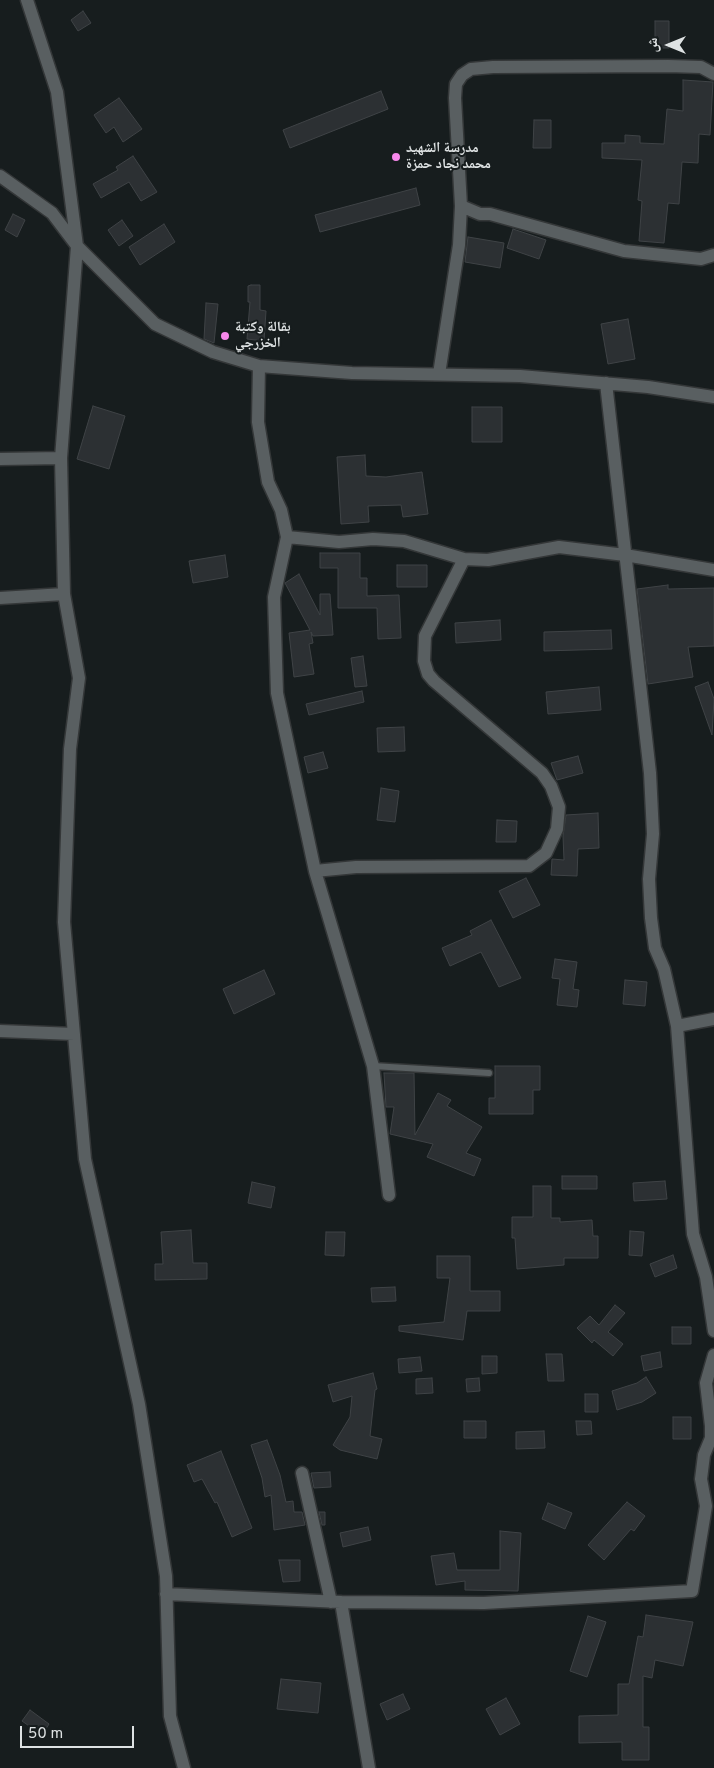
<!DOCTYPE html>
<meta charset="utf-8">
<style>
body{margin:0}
#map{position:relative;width:714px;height:1768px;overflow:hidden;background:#171d1e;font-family:Overpass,"Noto Naskh Arabic",sans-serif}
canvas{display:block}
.north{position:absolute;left:644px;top:20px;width:50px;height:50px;-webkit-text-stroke:4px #171d1e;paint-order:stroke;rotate:270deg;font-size:14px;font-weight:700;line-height:20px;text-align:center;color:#dee2e3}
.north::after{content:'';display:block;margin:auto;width:18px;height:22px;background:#dee2e3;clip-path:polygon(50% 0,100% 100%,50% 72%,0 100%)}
.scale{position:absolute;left:20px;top:1726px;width:114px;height:22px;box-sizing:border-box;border:2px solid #dee2e3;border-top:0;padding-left:6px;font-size:15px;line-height:18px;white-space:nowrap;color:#dee2e3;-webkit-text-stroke:4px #171d1e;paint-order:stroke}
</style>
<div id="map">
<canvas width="714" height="1768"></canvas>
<div class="north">ش</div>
<div class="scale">50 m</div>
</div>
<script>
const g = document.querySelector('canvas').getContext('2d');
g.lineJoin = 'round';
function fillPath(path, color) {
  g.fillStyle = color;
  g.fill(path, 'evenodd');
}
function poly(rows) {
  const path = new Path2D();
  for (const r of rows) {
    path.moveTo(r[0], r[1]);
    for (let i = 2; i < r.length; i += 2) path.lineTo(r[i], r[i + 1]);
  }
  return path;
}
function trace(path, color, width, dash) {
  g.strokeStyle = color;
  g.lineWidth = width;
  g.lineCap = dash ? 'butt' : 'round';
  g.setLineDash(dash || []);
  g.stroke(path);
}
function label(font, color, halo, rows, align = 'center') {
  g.font = font + ' Overpass,"Noto Naskh Arabic",sans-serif';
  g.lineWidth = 4;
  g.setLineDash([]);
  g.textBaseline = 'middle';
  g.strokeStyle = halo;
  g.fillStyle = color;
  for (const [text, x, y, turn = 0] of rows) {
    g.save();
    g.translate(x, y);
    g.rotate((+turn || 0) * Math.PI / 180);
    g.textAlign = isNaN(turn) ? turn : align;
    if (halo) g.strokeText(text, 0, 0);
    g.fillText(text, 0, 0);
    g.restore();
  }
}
const building = poly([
 [83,11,91,23,78,31,71,20,83,11],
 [655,21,669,21,669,48,655,48,655,21],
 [683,80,713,82,710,135,699,134,698,163,682,162,679,204,668,203,664,243,639,241,642,201,638,200,642,160,602,158,602,143,625,143,625,135,640,136,640,143,664,144,667,109,683,111,683,80],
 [381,91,388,109,290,148,283,130,381,91],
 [119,98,142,129,123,142,114,127,106,133,94,115,119,98],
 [534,120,551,120,551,148,533,148,534,120],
 [133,156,157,192,141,201,129,182,101,198,93,184,118,170,116,167,133,156],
 [416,188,420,205,320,232,315,215,416,188],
 [13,214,25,220,17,237,5,230,13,214],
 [122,220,133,236,119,246,108,230,122,220],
 [164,224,175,242,140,265,129,247,164,224],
 [513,229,546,240,539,259,507,248,513,229],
 [468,237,504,243,500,268,465,262,468,237],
 [251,285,260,285,260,310,266,311,264,341,247,339,250,302,248,302,248,286,251,285],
 [206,303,218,304,214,343,204,339,206,303],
 [628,319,635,359,608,364,601,324,628,319],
 [93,406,125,416,109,469,77,459,93,406],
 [472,407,502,407,502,442,472,442,472,407],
 [365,455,366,476,386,477,422,472,428,514,403,517,401,505,368,506,369,522,341,524,337,457,365,455],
 [320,553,360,553,360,578,367,578,367,596,399,595,401,638,378,639,377,608,338,608,338,568,320,568,320,553],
 [225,555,228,577,193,583,189,561,225,555],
 [397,565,427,565,427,587,397,587,397,565],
 [299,574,320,615,320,594,330,594,333,635,313,636,311,632,313,643,309,644,314,674,294,677,289,633,310,630,285,583,299,574],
 [668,585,668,589,714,588,714,646,688,647,693,677,648,684,637,589,668,585],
 [500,620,501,640,456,643,455,623,500,620],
 [611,630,612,649,544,651,544,632,611,630],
 [363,656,367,686,355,687,351,658,363,656],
 [708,682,714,699,712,735,695,687,708,682],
 [599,687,601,710,548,714,546,692,599,687],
 [362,691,364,702,309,715,306,704,362,691],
 [404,727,405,751,378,752,377,728,404,727],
 [323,752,328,768,308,773,304,757,323,752],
 [578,756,583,773,557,780,551,763,578,756],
 [381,788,399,791,395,822,377,820,381,788],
 [598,813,599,848,578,849,577,876,551,875,552,859,564,860,563,836,566,815,598,813],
 [497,820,517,821,516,842,496,842,497,820],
 [526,878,540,905,513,918,499,891,526,878],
 [491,920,521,978,499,987,481,952,450,966,442,948,472,935,470,931,491,920],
 [555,959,577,962,573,989,579,990,577,1007,557,1005,560,979,552,978,555,959],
 [264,970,275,994,234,1014,223,989,264,970],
 [625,980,647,982,645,1006,623,1004,625,980],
 [495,1066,540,1066,540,1090,533,1090,533,1114,489,1114,489,1098,495,1098,495,1066],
 [384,1073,414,1073,415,1135,438,1093,451,1100,447,1106,482,1127,466,1153,481,1159,474,1176,427,1157,433,1144,390,1134,394,1107,386,1107,384,1073],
 [562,1176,597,1176,597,1189,562,1189,562,1176],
 [665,1181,667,1199,634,1201,633,1183,665,1181],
 [252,1182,275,1187,271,1208,248,1203,252,1182],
 [533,1186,551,1186,551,1218,560,1218,560,1222,592,1220,593,1236,598,1236,598,1258,564,1258,564,1265,517,1269,515,1238,512,1238,512,1217,533,1217,533,1186],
 [191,1230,193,1263,207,1263,207,1279,155,1280,155,1264,163,1264,161,1232,191,1230],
 [630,1231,644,1232,642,1256,629,1255,630,1231],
 [326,1232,345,1232,344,1256,325,1255,326,1232],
 [673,1255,677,1268,655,1277,650,1264,673,1255],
 [437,1256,470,1256,470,1291,500,1291,500,1311,467,1311,463,1340,399,1331,399,1326,444,1322,450,1278,437,1278,437,1256],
 [395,1287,396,1301,372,1302,371,1288,395,1287],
 [615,1305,625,1313,608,1332,623,1344,613,1356,594,1340,592,1343,577,1328,590,1316,599,1325,615,1305],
 [672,1327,691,1327,691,1344,672,1344,672,1327],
 [660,1352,662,1367,644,1371,641,1356,660,1352],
 [546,1354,562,1354,564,1381,548,1381,546,1354],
 [482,1356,497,1356,497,1373,482,1374,482,1356],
 [420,1357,422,1371,399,1373,398,1359,420,1357],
 [373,1373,377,1389,375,1390,370,1436,382,1439,377,1459,340,1450,333,1445,350,1417,352,1396,333,1402,328,1385,373,1373],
 [646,1377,656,1393,642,1402,617,1410,612,1391,637,1383,646,1377],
 [432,1378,433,1393,416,1394,416,1379,432,1378],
 [479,1378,480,1391,467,1392,466,1379,479,1378],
 [585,1394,598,1394,598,1412,585,1412,585,1394],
 [673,1417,691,1417,691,1439,673,1439,673,1417],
 [464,1421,486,1421,486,1438,464,1438,464,1421],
 [576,1421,591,1421,592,1434,577,1435,576,1421],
 [544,1431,545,1448,516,1449,516,1432,544,1431],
 [267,1440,280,1475,286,1502,293,1501,294,1512,302,1512,305,1525,274,1530,271,1495,265,1497,262,1478,251,1445,267,1440],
 [221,1451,252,1528,232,1537,217,1502,215,1503,202,1479,194,1482,187,1465,221,1451],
 [330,1472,331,1487,314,1488,311,1473,330,1472],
 [627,1502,645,1516,634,1531,631,1529,604,1560,588,1545,627,1502],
 [548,1503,572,1513,565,1529,542,1519,548,1503],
 [319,1512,325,1512,325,1525,322,1525,319,1512],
 [368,1527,371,1540,343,1547,340,1533,368,1527],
 [500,1531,521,1533,518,1591,465,1590,465,1581,436,1585,431,1556,454,1553,457,1570,500,1570,500,1531],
 [279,1560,300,1560,300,1581,283,1582,279,1560],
 [646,1615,693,1622,683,1666,655,1660,652,1678,643,1676,643,1727,649,1727,649,1760,622,1760,622,1742,579,1743,579,1716,618,1715,618,1684,629,1684,638,1636,643,1637,646,1615],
 [588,1616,606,1622,587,1677,570,1671,588,1616],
 [281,1679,321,1683,318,1713,277,1709,281,1679],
 [403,1694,410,1709,387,1720,380,1704,403,1694],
 [506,1698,520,1724,500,1735,486,1709,506,1698],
 [30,1710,49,1724,42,1735,22,1721,30,1710]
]);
fillPath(building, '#2c3033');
trace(building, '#3f4346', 1);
const service = poly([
 [373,1066,489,1073]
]);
const minor = poly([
 [27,0,57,92,77,246,61,458,64,594,79,678,70,749,64,922,85,1159,139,1404,166,1576,170,1716,184,1768],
 [0,176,52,213,77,246,155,324,213,352,259,366,352,373,520,376,648,387,714,397],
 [461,206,480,214,490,214,624,251,701,259,714,255],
 [259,366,258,422,268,482,281,510,287,537,274,597,277,693,315,871,373,1066,389,1195],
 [439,374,459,245,461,206,455,98,456,84,462,75,471,69,493,67,668,66,701,67,714,74],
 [606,383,650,773,653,834,649,879,651,918,655,948,664,969,677,1026,693,1234,706,1277,714,1331],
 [0,459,61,458],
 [287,537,339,542,373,539,404,541,464,559,488,560,559,547,625,555,714,570],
 [0,598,64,594],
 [315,871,356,867,529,866,546,853,557,829,559,807,551,786,542,773,434,681,428,674,424,661,425,636,464,559],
 [677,1026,714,1019],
 [0,1031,74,1034],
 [302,1473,331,1602],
 [166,1594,341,1602,369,1768],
 [341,1602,484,1603,692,1591,706,1506,701,1479,704,1455,711,1438,711,1426,706,1383,714,1355]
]);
trace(service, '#343738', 9);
trace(minor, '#343738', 15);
trace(service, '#595f61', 6);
trace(minor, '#595f61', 12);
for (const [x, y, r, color] of [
 [396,157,5,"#f788eb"],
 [225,336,5,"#f788eb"]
]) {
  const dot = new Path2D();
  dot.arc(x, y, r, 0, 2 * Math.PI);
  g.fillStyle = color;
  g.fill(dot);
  trace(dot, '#171d1e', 2);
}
label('bold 14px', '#dee2e3', '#171d1e', [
 ["مدرسة الشهيد",406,149],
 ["محمد نجاد حمزة",406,165],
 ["بقالة وكتبة",235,328],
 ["الخزرجي",235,344]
], 'left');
</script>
